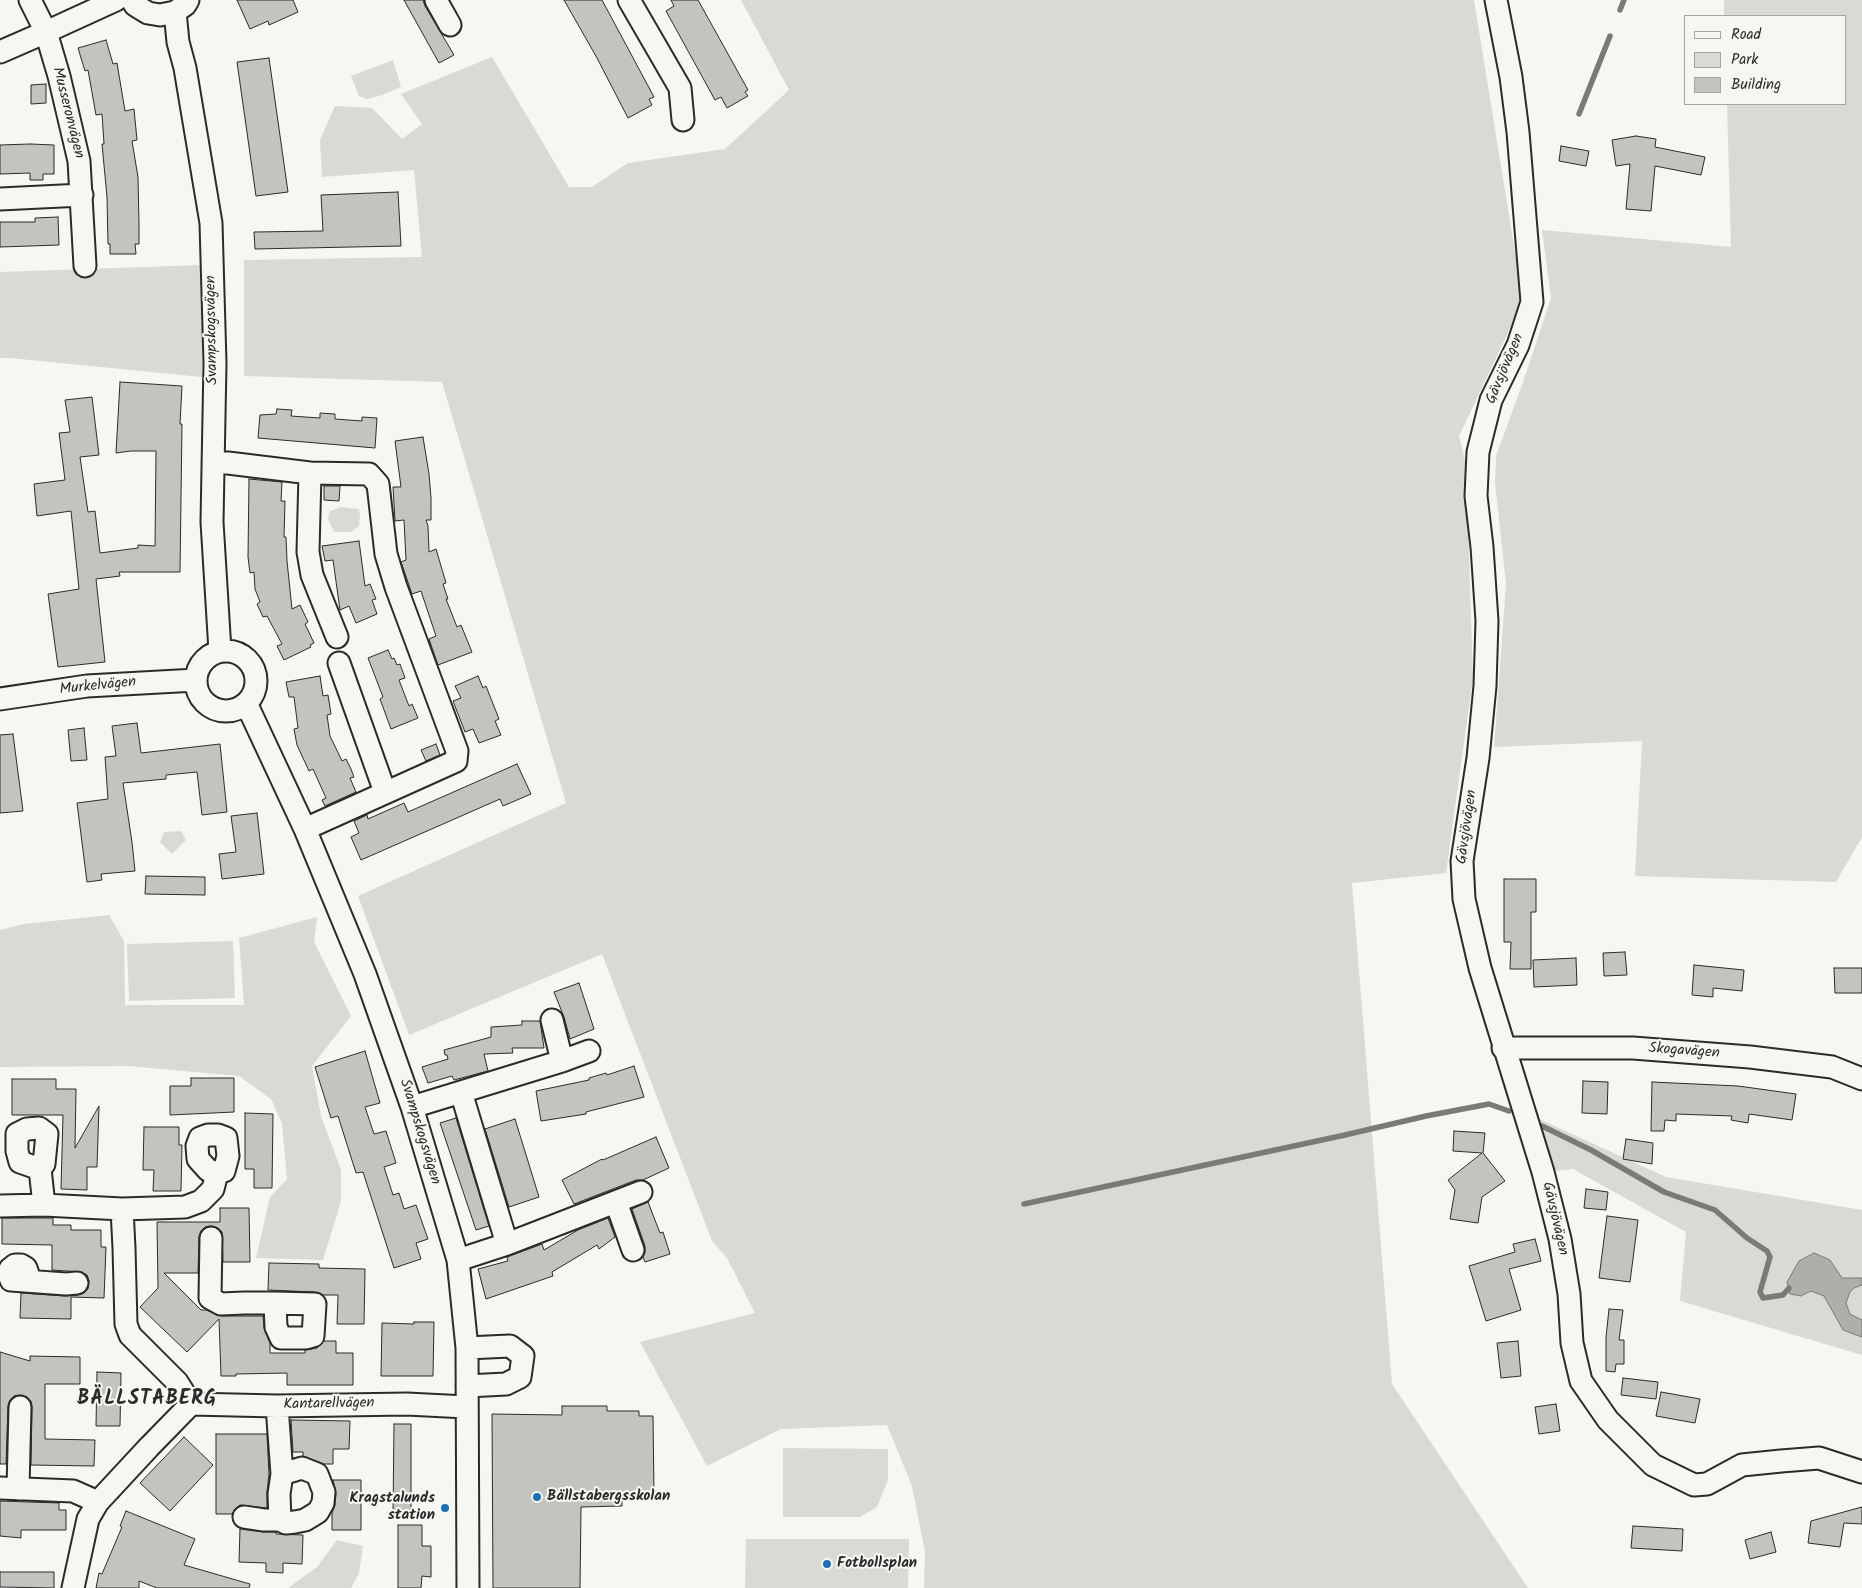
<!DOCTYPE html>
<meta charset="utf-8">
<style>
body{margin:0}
#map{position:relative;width:1862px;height:1588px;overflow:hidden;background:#f6f6f2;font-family:Kalam,sans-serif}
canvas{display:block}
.legend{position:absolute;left:1684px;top:15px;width:162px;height:90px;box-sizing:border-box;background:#f6f6f2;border:1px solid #a5a5a2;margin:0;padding:6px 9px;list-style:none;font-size:15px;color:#2b2b2b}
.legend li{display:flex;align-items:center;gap:10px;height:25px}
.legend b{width:25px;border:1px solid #a5a5a2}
</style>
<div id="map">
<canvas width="1862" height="1588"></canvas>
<ul class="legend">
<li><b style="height:6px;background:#f6f6f2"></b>Road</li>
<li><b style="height:14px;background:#d9d9d5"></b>Park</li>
<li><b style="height:14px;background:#c3c3c0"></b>Building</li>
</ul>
</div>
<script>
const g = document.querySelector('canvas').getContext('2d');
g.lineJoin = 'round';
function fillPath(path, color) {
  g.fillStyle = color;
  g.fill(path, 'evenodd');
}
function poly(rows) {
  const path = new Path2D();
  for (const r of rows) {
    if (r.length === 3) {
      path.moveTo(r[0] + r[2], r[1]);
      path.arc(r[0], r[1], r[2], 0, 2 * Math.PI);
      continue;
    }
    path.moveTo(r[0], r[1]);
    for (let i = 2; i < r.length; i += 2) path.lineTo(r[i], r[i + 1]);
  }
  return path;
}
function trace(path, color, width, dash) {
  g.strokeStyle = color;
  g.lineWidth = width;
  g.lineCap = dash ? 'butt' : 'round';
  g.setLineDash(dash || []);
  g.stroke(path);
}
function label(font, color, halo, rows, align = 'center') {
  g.font = font + ' Kalam,sans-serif';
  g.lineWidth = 4;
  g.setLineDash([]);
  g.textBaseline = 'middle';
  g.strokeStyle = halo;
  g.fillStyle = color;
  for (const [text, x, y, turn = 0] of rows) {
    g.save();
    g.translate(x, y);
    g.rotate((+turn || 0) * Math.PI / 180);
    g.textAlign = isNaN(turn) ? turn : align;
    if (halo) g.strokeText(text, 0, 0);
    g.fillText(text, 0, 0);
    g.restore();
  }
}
fillPath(poly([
 [741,0,1474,0,1523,301,1459,436,1466,465,1473,678,1446,873,1352,883,1392,1384,1528,1588,924,1588,925,1552,912,1486,887,1425,781,1429,707,1466,640,1342,755,1313,727,1258,712,1241,602,954,409,1035,358,896,566,803,442,382,244,376,244,260,422,257,414,170,322,177,320,140,335,106,372,108,402,139,422,124,401,94,492,57,569,187,592,187,628,163,725,149,789,90],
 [1724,0,1862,0,1862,837,1836,882,1635,876,1642,741,1494,747,1506,584,1495,482,1496,456,1523,382,1551,298,1542,230,1731,247,1727,104,1846,104,1846,16,1724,16],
 [393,60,401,87,382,95,367,99,359,96,351,76],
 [203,265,202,377,10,358,0,358,0,272],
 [341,507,359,509,360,515,359,526,351,532,334,532,328,519,330,511],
 [181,831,186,840,172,854,160,842,164,832],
 [109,915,124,941,125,1005,244,1005,239,938,317,917,314,942,351,1016,312,1066,321,1116,341,1170,341,1201,323,1260,256,1258,270,1197,287,1179,282,1124,271,1099,239,1076,129,1066,0,1067,0,930,24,924],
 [233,941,235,998,129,1001,127,944],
 [1524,1112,1666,1177,1862,1210,1862,1355,1680,1301,1686,1232,1573,1169,1543,1172],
 [783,1448,888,1449,888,1480,877,1507,860,1517,783,1517],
 [746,1539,909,1539,908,1588,745,1588],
 [337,1540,363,1546,359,1573,351,1588,288,1588,317,1567]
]), '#d9d9d5');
const water = poly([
 [1814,1253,1830,1260,1842,1278,1862,1278,1862,1285,1854,1288,1850,1292,1846,1303,1850,1314,1862,1320,1862,1337,1843,1330,1824,1296,1811,1291,1801,1296,1790,1294,1787,1282,1799,1261,1814,1253]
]);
fillPath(water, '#aeaeab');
trace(water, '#7a7a78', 1);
trace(poly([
 [1620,10,1624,0],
 [1579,114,1610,36],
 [1542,1126,1591,1150,1664,1192,1715,1210,1747,1238,1767,1251,1770,1257,1760,1292,1763,1298,1783,1295,1789,1288],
 [1024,1204,1345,1135,1426,1116,1489,1104,1509,1111]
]), '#7a7a78', 5.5);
const building = poly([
 [237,0,293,0,298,12,269,25,268,21,250,29,237,0],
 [404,0,423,0,425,6,454,55,439,63,404,0],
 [564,0,602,0,654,97,649,99,652,105,628,118,597,58,564,0],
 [671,0,698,0,748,90,745,92,748,96,727,108,721,97,715,100,666,11,674,6,671,0],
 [106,40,113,64,117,63,125,111,134,109,137,140,132,141,138,177,139,224,139,244,135,244,136,254,110,254,110,244,108,244,107,197,102,144,104,144,102,114,96,115,88,70,85,71,78,48,106,40],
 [269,58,288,192,256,196,237,62,269,58],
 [46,84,46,103,31,104,31,85,46,84],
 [1636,136,1656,139,1655,147,1705,157,1701,175,1655,166,1651,211,1626,209,1630,164,1616,166,1612,140,1636,136],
 [30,144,54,145,54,174,43,174,43,180,30,180,30,173,0,174,0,145,30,144],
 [1561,146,1589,151,1586,166,1559,161,1561,146],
 [398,192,401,246,255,249,254,232,323,231,321,195,398,192],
 [58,217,59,245,0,247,0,222,35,222,35,218,58,217],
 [120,382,182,386,180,424,182,424,180,572,119,572,120,576,96,579,105,662,58,667,48,594,79,589,71,511,37,516,34,484,65,480,59,433,70,432,65,400,92,397,99,455,80,457,88,512,95,511,100,553,138,548,138,545,155,546,156,451,131,451,116,453,120,382],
 [277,409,292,410,291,416,320,418,320,413,335,414,335,419,362,421,362,417,377,418,375,448,258,438,260,415,276,414,277,409],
 [423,437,429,474,431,498,431,520,426,520,428,526,429,552,436,549,446,583,443,584,448,599,446,599,457,627,461,625,472,652,438,665,429,639,436,636,421,591,412,594,401,562,406,560,404,520,395,521,393,487,401,487,395,441,423,437],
 [249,479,282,482,281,501,285,501,284,537,286,537,287,561,292,609,300,605,308,622,305,624,314,643,310,645,311,647,284,660,277,646,282,644,267,616,263,617,257,604,260,602,255,589,254,572,250,573,248,557,249,479],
 [324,486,340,486,339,501,324,500,324,486],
 [359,541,365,586,370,584,376,599,372,600,377,614,356,623,349,606,340,610,333,560,325,561,322,546,359,541],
 [388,650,392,659,394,658,397,665,400,664,405,678,399,680,409,706,412,704,418,718,391,729,380,699,383,697,368,658,388,650],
 [320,676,323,696,328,695,331,714,327,715,330,736,342,761,346,759,351,769,354,777,350,778,356,792,325,806,322,800,326,798,313,769,309,771,297,745,294,729,298,728,294,697,289,697,286,682,320,676],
 [478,676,483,688,486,686,499,719,495,721,501,735,479,743,473,729,465,732,453,701,461,698,455,686,478,676],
 [137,723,141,753,220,744,227,812,202,815,197,772,166,775,166,779,123,783,132,842,135,871,101,874,102,880,87,882,77,803,108,799,105,757,116,756,112,726,137,723],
 [84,728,87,760,71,761,68,730,84,728],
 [13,734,23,811,0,813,0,735,13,734],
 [436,744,440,755,426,761,421,750,436,744],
 [517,764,531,794,503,806,500,799,361,860,351,837,359,833,354,821,367,815,368,819,404,803,408,812,517,764],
 [257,813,264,874,222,879,219,854,236,852,231,816,257,813],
 [146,876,205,877,205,895,145,894,146,876],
 [1504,879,1536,879,1536,912,1531,912,1531,969,1510,969,1511,942,1504,942,1504,879],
 [1625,952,1627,975,1604,976,1603,953,1625,952],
 [1576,958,1577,985,1534,987,1533,960,1576,958],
 [1694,965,1744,970,1742,991,1713,988,1713,997,1692,995,1694,965],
 [1834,968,1862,968,1862,993,1835,993,1834,968],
 [579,983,594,1029,570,1039,564,1017,554,992,579,983],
 [522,1021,540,1021,544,1048,512,1048,513,1053,484,1054,488,1071,454,1080,452,1076,428,1083,422,1067,448,1059,447,1055,445,1055,444,1050,491,1037,491,1027,522,1025,522,1021],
 [365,1051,380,1103,365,1107,374,1134,386,1131,396,1163,384,1167,393,1195,399,1193,404,1209,416,1205,428,1239,416,1243,421,1259,394,1268,363,1172,356,1173,338,1116,331,1118,315,1067,365,1051],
 [634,1066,644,1097,586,1112,586,1114,541,1121,536,1091,589,1080,589,1078,606,1073,607,1075,634,1066],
 [191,1078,234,1078,234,1112,170,1115,170,1086,191,1086,191,1078],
 [12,1079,56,1079,56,1089,76,1089,75,1148,99,1106,97,1167,87,1167,87,1190,61,1189,63,1115,12,1115,12,1079],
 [1583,1081,1608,1082,1607,1114,1582,1113,1583,1081],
 [1652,1082,1738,1086,1796,1094,1792,1120,1749,1114,1748,1123,1731,1120,1732,1116,1676,1114,1676,1121,1665,1120,1664,1131,1651,1131,1652,1082],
 [245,1113,273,1114,272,1188,254,1188,254,1169,245,1169,245,1113],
 [456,1118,489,1226,476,1230,440,1123,456,1118],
 [515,1119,539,1197,509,1207,485,1129,515,1119],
 [144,1127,179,1127,179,1145,182,1145,181,1191,153,1191,154,1170,143,1170,144,1127],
 [1454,1131,1485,1133,1483,1153,1505,1181,1482,1197,1478,1223,1450,1219,1455,1190,1448,1180,1482,1153,1453,1151,1454,1131],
 [656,1137,669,1168,643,1180,636,1180,574,1204,562,1180,602,1159,603,1160,656,1137],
 [1626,1139,1653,1143,1652,1164,1623,1159,1626,1139],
 [1586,1189,1608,1192,1606,1210,1584,1208,1586,1189],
 [648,1202,660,1233,663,1232,670,1254,645,1262,643,1257,645,1252,645,1246,632,1209,648,1202],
 [220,1208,249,1208,250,1262,223,1262,222,1232,218,1228,211,1226,205,1227,201,1231,199,1237,198,1273,164,1273,201,1310,206,1310,222,1316,263,1316,264,1328,270,1343,270,1353,305,1353,305,1350,317,1348,324,1341,336,1341,336,1353,353,1353,353,1385,287,1385,287,1373,236,1374,236,1376,221,1376,219,1319,187,1352,140,1307,158,1288,157,1222,220,1222,220,1208],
 [1607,1216,1638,1220,1630,1282,1599,1278,1607,1216],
 [2,1218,53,1218,53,1225,71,1225,71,1230,101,1230,101,1247,106,1247,104,1298,71,1297,71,1319,20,1318,21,1293,65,1296,78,1295,84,1293,88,1289,89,1281,87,1275,82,1272,52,1270,52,1245,2,1244,2,1218],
 [608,1218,615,1237,599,1249,597,1245,552,1272,553,1276,486,1299,478,1269,508,1261,507,1257,542,1244,544,1250,578,1230,608,1218],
 [1535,1239,1541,1261,1509,1269,1521,1310,1486,1321,1469,1266,1515,1252,1513,1244,1535,1239],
 [269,1263,319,1264,319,1268,365,1269,364,1324,337,1324,338,1295,323,1295,315,1292,268,1290,269,1263],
 [1609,1309,1623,1310,1619,1340,1624,1340,1624,1364,1616,1364,1615,1372,1606,1371,1606,1337,1609,1309],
 [414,1322,434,1322,433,1376,381,1376,382,1323,414,1324,414,1322],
 [1518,1341,1521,1376,1501,1378,1497,1343,1518,1341],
 [0,1352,30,1361,30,1356,80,1357,80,1384,45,1384,45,1439,95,1440,94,1466,31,1465,32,1407,31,1401,27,1397,20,1395,14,1396,10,1400,8,1406,6,1464,0,1464,0,1352],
 [97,1372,121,1373,120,1426,96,1426,97,1372],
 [1623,1378,1658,1382,1656,1399,1621,1395,1623,1378],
 [1661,1392,1700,1399,1695,1423,1656,1416,1661,1392],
 [1556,1404,1560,1431,1539,1434,1535,1407,1556,1404],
 [562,1406,607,1406,607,1411,639,1411,639,1416,653,1416,654,1494,640,1494,641,1500,622,1500,622,1506,581,1507,580,1588,493,1588,492,1414,562,1415,562,1406],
 [291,1420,350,1421,349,1449,333,1449,333,1464,324,1464,303,1456,303,1452,293,1452,291,1420],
 [394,1424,411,1424,411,1513,393,1513,394,1424],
 [216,1434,267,1434,269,1474,267,1492,267,1508,240,1505,235,1509,232,1514,216,1514,216,1434],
 [184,1437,213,1465,170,1511,140,1483,184,1437],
 [333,1480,361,1480,361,1530,332,1530,332,1513,335,1505,336,1493,333,1480],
 [0,1501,59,1503,59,1510,66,1510,66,1530,21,1530,21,1538,0,1536,0,1501],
 [1862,1507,1862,1524,1844,1523,1840,1547,1808,1543,1811,1521,1862,1507],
 [126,1511,195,1539,184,1565,250,1584,249,1588,157,1588,139,1581,139,1588,96,1588,99,1573,102,1574,122,1527,120,1526,126,1511],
 [398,1525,422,1525,422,1546,431,1546,431,1577,422,1576,421,1588,398,1588,398,1525],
 [1633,1526,1683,1529,1682,1551,1631,1548,1633,1526],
 [240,1529,262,1532,276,1532,276,1534,303,1535,302,1564,283,1563,283,1573,266,1572,266,1563,239,1562,240,1529],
 [1771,1532,1776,1552,1750,1559,1745,1540,1771,1532],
 [0,1572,54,1572,54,1588,0,1587,0,1572]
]);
fillPath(building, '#c3c3c0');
trace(building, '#2b2b2b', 1);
const minor = poly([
 [30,0,46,32,116,0],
 [132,0,135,5,148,13,160,15,175,12,185,5,188,0],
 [436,0,450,25],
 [629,0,680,88,683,120],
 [1496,0,1511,77,1518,132,1532,302,1518,345,1491,400,1478,452,1476,496,1482,547,1487,621,1485,686,1478,758,1462,861,1464,899,1480,968,1543,1172,1560,1239,1569,1294,1572,1343,1581,1381,1608,1420,1653,1465,1694,1485,1707,1484,1742,1465,1781,1461,1819,1458,1862,1472],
 [175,12,178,42,185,68,211,223,215,363,212,522,220,651],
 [0,52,46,32,59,76,79,161,85,266],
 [0,199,82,195],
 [213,463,228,463,310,473,369,474,378,484,386,554,396,587,457,751,456,761,305,829],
 [310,473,308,552,312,575,337,637],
 [226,681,30],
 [339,663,385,792],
 [0,699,87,686,196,680],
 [247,705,305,829,365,974,412,1107,458,1260,467,1348,468,1588],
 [552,1020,562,1061],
 [1503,1048,1633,1048,1750,1057,1832,1067,1862,1079],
 [412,1107,461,1092],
 [40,1169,20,1162,17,1151,17,1134,27,1129,39,1128,47,1134,44,1164,40,1169,44,1205],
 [616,1202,633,1250],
 [0,1206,44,1205,122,1209,124,1248,126,1324,130,1335,177,1382,191,1404],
 [122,1209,185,1207,201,1201,213,1189,217,1173,224,1171,228,1156,226,1138,218,1135,208,1135,200,1138,197,1146,198,1159,208,1170,217,1173],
 [211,1238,210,1298,221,1304,244,1303,275,1303,315,1304,313,1336,306,1338,281,1338,276,1327,275,1303],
 [507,1244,461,1092,562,1061,589,1051],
 [458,1260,507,1244,641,1192],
 [24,1280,28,1274,26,1268,21,1265,15,1265,10,1269,9,1275,11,1280,66,1284,77,1283],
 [467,1386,506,1384,520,1377,523,1356,510,1346,467,1348],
 [0,1488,73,1491,98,1502],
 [18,1489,20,1407],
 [244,1517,264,1520,280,1520,279,1494,282,1474,277,1406],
 [280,1520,286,1523,295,1522,305,1520,318,1512,323,1503,324,1492,317,1474,302,1468,282,1474],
 [73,1588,88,1519,98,1502,149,1447,191,1404,277,1406,407,1404,466,1407]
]);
trace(minor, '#2b2b2b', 25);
trace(minor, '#f6f6f2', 21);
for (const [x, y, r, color] of [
 [537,1497,5,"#1f6fb2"],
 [445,1508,5,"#1f6fb2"],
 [827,1564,5,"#1f6fb2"]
]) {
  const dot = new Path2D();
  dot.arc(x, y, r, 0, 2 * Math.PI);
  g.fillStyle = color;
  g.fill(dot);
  trace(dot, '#f6f6f2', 2);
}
label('15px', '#2b2b2b', '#f6f6f2', [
 ["Musseronvägen",67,113,76],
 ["Svampskogsvägen",213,330,-91],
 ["Gävsjövägen",1506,369,-67],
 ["Murkelvägen",98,687,-6],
 ["Gävsjövägen",1468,827,-82],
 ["Skogavägen",1684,1052,4],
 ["Svampskogsvägen",419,1132,73],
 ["Gävsjövägen",1554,1219,77],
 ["Kantarellvägen",329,1405,-1]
]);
label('bold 15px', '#2b2b2b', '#f6f6f2', [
 ["Bällstabergsskolan",547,1497],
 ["Kragstalunds",435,1499,"right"],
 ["station",435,1516,"right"],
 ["Fotbollsplan",837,1564]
], 'left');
g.letterSpacing = '1px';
label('bold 20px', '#2b2b2b', '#f6f6f2', [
 ["BÄLLSTABERG",147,1401]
]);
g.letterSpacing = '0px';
</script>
